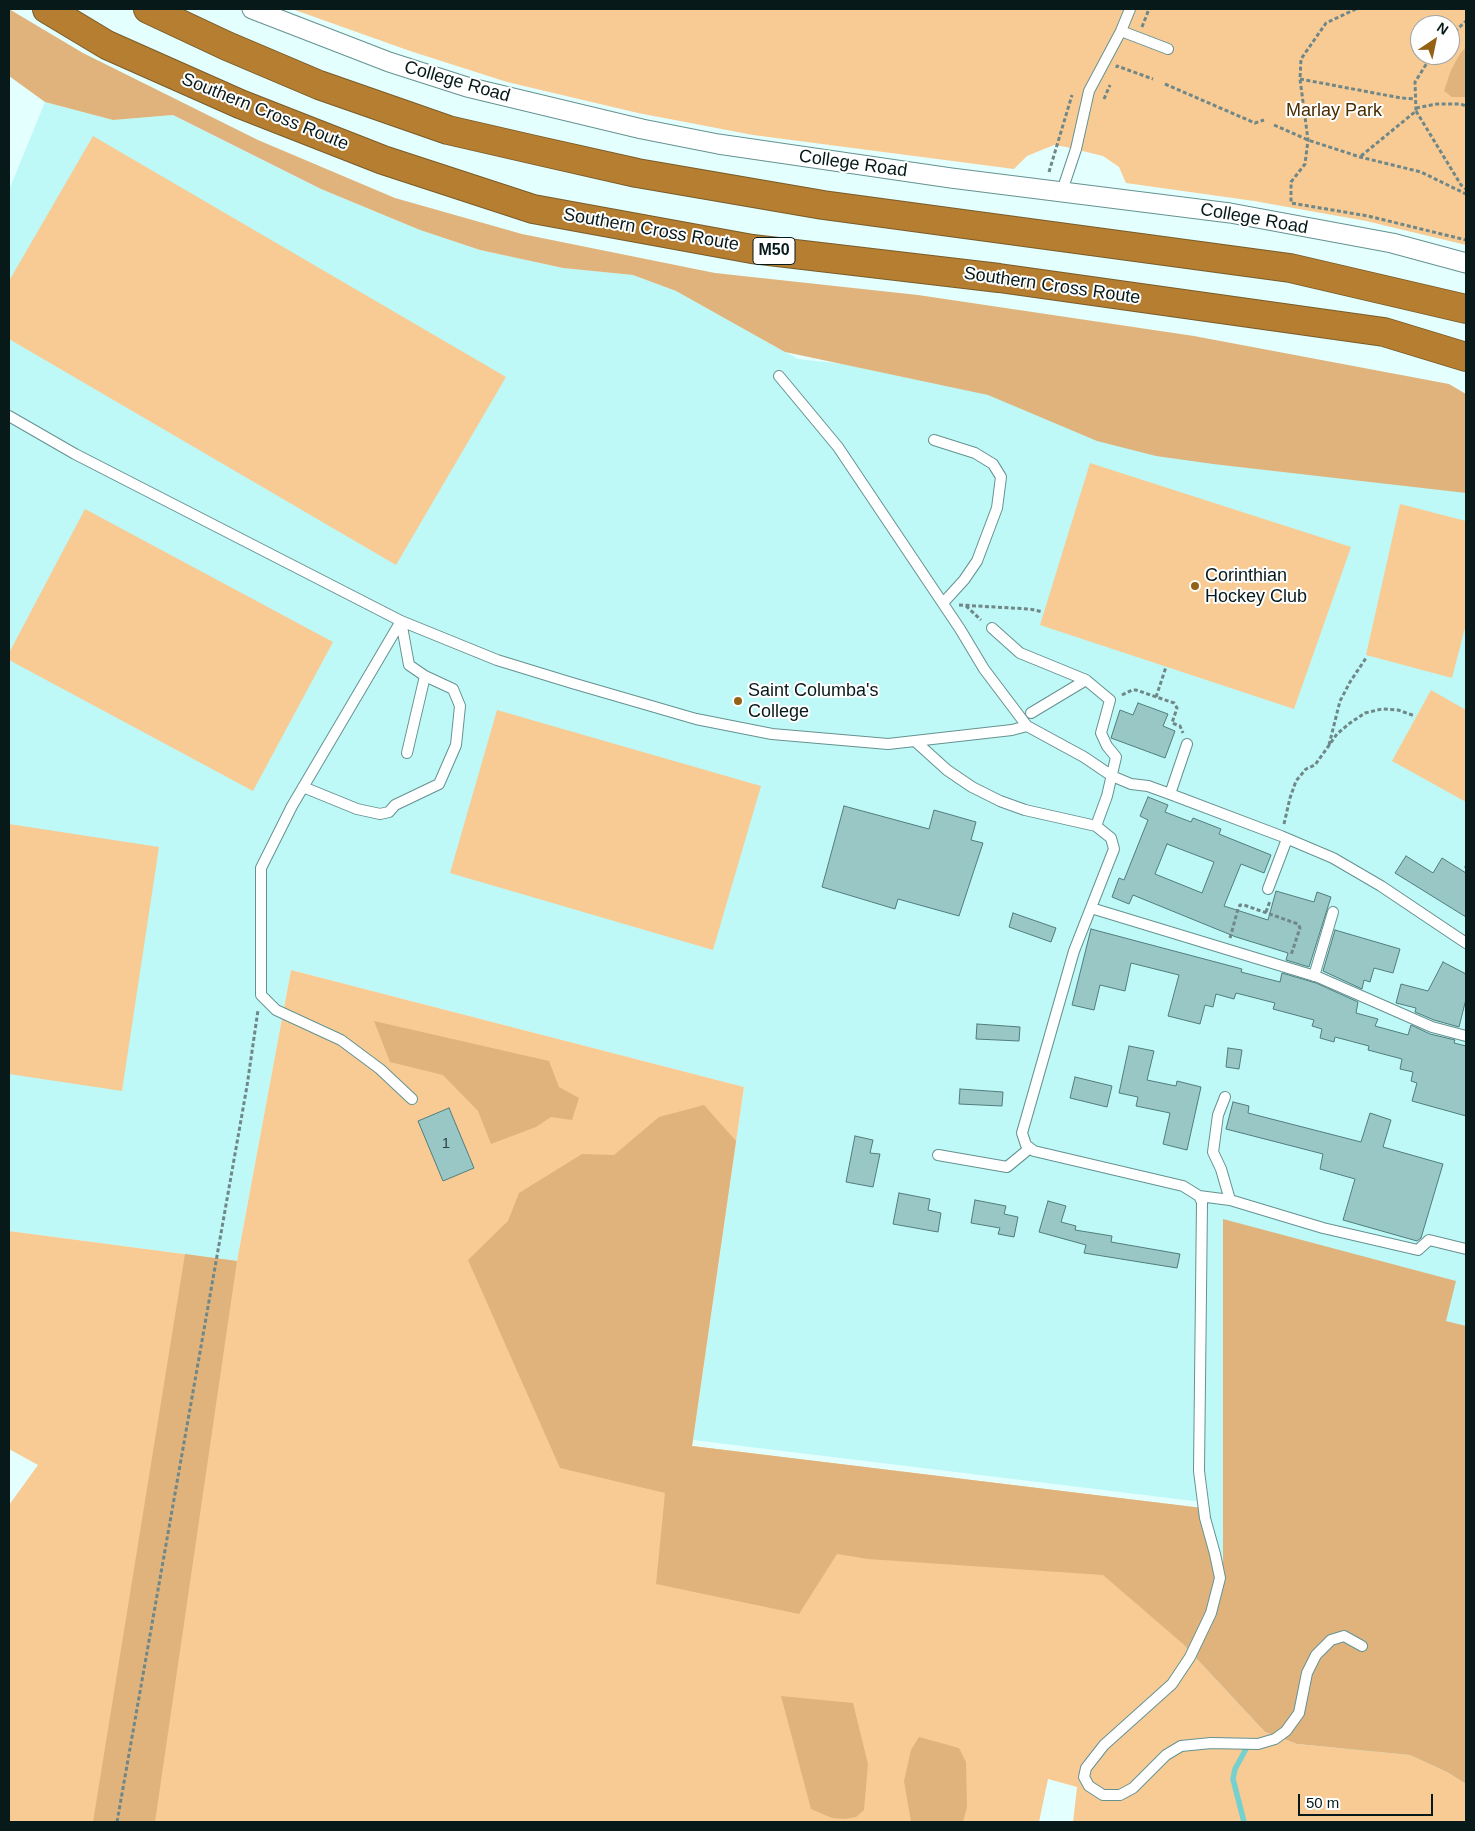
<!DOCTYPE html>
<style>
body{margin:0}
#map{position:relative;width:1475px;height:1831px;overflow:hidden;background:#e3fffe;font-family:Arial,sans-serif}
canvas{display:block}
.frame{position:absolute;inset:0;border:10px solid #071919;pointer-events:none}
.north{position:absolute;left:1410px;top:15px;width:50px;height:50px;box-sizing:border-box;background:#fff;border:1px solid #9ca3a3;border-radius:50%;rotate:34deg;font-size:14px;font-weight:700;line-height:20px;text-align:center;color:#071919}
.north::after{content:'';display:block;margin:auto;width:18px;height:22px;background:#946214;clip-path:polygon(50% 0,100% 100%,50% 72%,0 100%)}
.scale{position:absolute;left:1298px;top:1794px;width:135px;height:22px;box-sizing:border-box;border:2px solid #071919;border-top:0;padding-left:6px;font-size:15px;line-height:18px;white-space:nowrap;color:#071919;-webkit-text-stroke:4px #fff;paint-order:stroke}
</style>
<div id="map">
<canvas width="1475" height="1831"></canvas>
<div class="frame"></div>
<div class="north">N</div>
<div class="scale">50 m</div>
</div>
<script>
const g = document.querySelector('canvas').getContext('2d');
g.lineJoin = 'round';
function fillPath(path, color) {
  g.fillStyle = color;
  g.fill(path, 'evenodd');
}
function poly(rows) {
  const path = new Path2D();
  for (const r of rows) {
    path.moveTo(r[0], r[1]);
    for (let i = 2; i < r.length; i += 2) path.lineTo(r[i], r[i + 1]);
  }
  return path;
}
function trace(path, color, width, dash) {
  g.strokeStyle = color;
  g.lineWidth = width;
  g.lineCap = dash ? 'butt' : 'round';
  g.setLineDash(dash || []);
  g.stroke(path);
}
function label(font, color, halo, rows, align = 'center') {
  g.font = font + ' Arial,sans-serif';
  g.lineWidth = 4;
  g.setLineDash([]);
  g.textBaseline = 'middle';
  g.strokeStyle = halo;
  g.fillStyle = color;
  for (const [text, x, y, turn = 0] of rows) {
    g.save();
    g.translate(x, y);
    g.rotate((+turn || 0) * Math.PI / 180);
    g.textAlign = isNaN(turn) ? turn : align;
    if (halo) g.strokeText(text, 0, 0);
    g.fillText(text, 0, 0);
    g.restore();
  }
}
fillPath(poly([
 [45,102,113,120,173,115,321,189,420,230,480,250,563,268,633,275,676,291,798,359,989,380,1466,395,1466,1784,1447,1772,1265,1732,1182,1643,1202,1502,693,1440,744,1087,291,970,237,1261,9,1231,9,190]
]), '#bef9f7');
fillPath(poly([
 [292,9,1466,9,1466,245,1366,221,1254,201,1126,183,1119,167,1103,156,1066,147,1054,145,1027,156,1014,169,753,135,638,113,507,82,410,51],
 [1420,25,1450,25,1450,55,1420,55],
 [93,136,506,377,396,565,9,339,9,281],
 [1090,463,1351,547,1294,709,1040,625],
 [1400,504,1466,521,1466,624,1452,678,1366,655],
 [85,509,333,642,253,791,9,660,9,653],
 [1431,690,1466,710,1466,802,1392,761],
 [497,710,761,786,713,950,450,873],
 [9,824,159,847,122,1091,9,1074],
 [291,970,744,1087,692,1446,1202,1508,1182,1643,1265,1732,1297,1744,1410,1755,1447,1772,1466,1784,1466,1822,1073,1822,1077,1787,1048,1779,1039,1822,9,1822,9,1505,38,1465,9,1449,9,1231,237,1261]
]), '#f8cb95');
fillPath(poly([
 [9,9,83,53,258,140,395,198,522,234,715,273,918,295,1194,336,1449,384,1466,394,1466,493,1213,464,1156,456,1097,441,988,395,785,352,676,291,633,275,563,268,480,250,420,230,321,189,173,115,113,120,45,102,9,76],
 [1466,47,1466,97,1452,97,1444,91,1451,70,1460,54],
 [374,1021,549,1061,559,1087,579,1098,572,1120,551,1117,536,1127,491,1144,478,1111,443,1075,390,1062],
 [704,1105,736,1141,692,1446,1202,1508,1223,1584,1223,1219,1456,1281,1446,1321,1466,1326,1466,1784,1447,1772,1410,1755,1297,1744,1265,1732,1182,1643,1103,1575,868,1559,837,1554,799,1614,656,1584,665,1493,560,1468,468,1260,508,1221,519,1193,582,1154,614,1155,659,1117],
 [185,1254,237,1261,155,1822,93,1822],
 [781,1696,853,1703,868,1764,864,1810,856,1817,845,1819,832,1818,811,1809],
 [919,1737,959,1748,966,1762,967,1807,963,1822,911,1822,904,1781,911,1750]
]), '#e0b37d');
trace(poly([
 [1244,1822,1233,1779,1235,1769,1246,1749]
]), '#75d0ce', 5.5);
const building = poly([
 [1138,703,1168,714,1163,726,1175,731,1165,758,1111,738,1120,710,1133,715,1138,703],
 [1148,797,1168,805,1165,812,1191,822,1193,818,1221,829,1219,834,1271,855,1264,873,1241,864,1224,906,1268,920,1276,891,1314,902,1317,892,1331,897,1309,967,1286,960,1288,953,1236,937,1133,895,1129,904,1112,897,1119,878,1124,880,1148,820,1140,816,1148,797],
 [1167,844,1214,862,1202,893,1155,874,1167,844],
 [844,806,929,829,934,810,976,822,971,840,983,843,959,916,898,899,895,909,822,887,844,806],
 [1406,856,1433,873,1442,858,1466,873,1466,917,1395,873,1406,856],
 [1013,913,1056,928,1051,942,1009,927,1013,913],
 [1091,929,1242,969,1241,972,1280,982,1282,973,1316,983,1358,1002,1356,1013,1378,1019,1375,1026,1408,1035,1411,1025,1430,1034,1455,1040,1454,1043,1466,1046,1466,1116,1412,1101,1417,1083,1411,1081,1413,1072,1400,1069,1402,1059,1368,1050,1369,1046,1335,1037,1334,1042,1320,1038,1322,1029,1312,1026,1314,1020,1273,1009,1275,1003,1236,993,1234,999,1216,994,1213,1007,1205,1005,1200,1024,1168,1016,1179,975,1131,963,1125,991,1100,985,1094,1010,1072,1005,1091,929],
 [1335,930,1400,949,1393,973,1374,968,1370,982,1364,980,1362,989,1323,971,1335,930],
 [1443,962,1466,974,1466,999,1459,1027,1434,1020,1415,1012,1416,1008,1396,1003,1401,984,1428,991,1443,962],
 [977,1024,1020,1027,1019,1041,976,1039,977,1024],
 [1129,1046,1154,1051,1147,1080,1176,1086,1177,1081,1201,1087,1187,1150,1163,1144,1170,1113,1136,1106,1138,1097,1119,1093,1129,1046],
 [1228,1048,1242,1050,1239,1069,1226,1067,1228,1048],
 [1075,1077,1112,1086,1107,1107,1070,1098,1075,1077],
 [960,1089,1003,1092,1002,1106,959,1104,960,1089],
 [1233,1102,1249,1106,1248,1113,1361,1142,1370,1113,1391,1120,1383,1147,1443,1164,1421,1238,1417,1241,1343,1220,1355,1179,1320,1169,1323,1154,1226,1129,1233,1102],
 [449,1108,474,1168,443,1181,418,1121,449,1108],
 [855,1136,873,1140,870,1153,880,1154,873,1187,846,1182,855,1136],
 [899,1193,930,1199,928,1210,941,1213,938,1232,893,1224,899,1193],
 [975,1200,1006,1206,1004,1214,1018,1217,1014,1237,998,1234,1000,1228,971,1223,975,1200],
 [1048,1201,1066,1206,1061,1222,1076,1226,1075,1230,1112,1236,1111,1242,1180,1254,1177,1268,1084,1253,1086,1245,1039,1232,1048,1201]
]);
fillPath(building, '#99c7c6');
trace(building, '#527e7d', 1);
const lane = poly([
 [1121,31,1168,49],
 [1062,191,1076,149,1089,91,1121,31,1130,9],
 [779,376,838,447,960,629,984,669,1027,726,1084,757,1112,776,1131,784,1148,786,1170,794,1281,836,1333,858,1381,886,1466,943],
 [9,416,75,454,401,621,497,660,572,683,696,719,772,734,888,744,1012,730,1027,726],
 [934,440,975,453,993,464,1001,477,997,508,977,561,964,580,943,603],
 [401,621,292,806,261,868,261,995,276,1010,341,1040,380,1069,412,1099],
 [992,628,1020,653,1086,680,1110,700,1101,733,1107,746,1116,757,1107,796,1096,826],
 [1031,713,1086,680],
 [915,741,947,770,972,787,1000,801,1025,810,1096,826,1111,838,1114,849,1074,951,1022,1133,1026,1145,1034,1151,1183,1186,1199,1196,1202,1202,1199,1471,1205,1518,1215,1554,1220,1578,1211,1613,1190,1657,1172,1684,1104,1745,1086,1768,1084,1777,1089,1786,1103,1795,1120,1795,1133,1788,1166,1755,1181,1746,1211,1743,1258,1744,1275,1739,1286,1731,1299,1713,1307,1673,1316,1655,1331,1640,1344,1636,1362,1646],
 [407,753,425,676],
 [303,787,357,809,380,814,389,812,395,805,439,784,456,745,460,706,453,689,425,676,409,665,401,621],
 [1170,794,1187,744],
 [1268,889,1287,839],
 [1091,908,1318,977,1432,1027,1466,1036],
 [1314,976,1333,912],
 [1225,1097,1218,1115,1213,1152,1221,1169,1230,1200],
 [938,1155,1007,1167,1030,1148],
 [1199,1196,1230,1200,1323,1228,1418,1250,1429,1240,1466,1249]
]);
const street = poly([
 [252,9,389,62,467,87,642,129,718,144,951,178,1230,213,1392,243,1466,263]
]);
const highway = poly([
 [47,9,107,45,240,104,383,160,533,209,752,249,999,278,1384,332,1466,357],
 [148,9,227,46,319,85,448,130,535,150,637,173,823,205,1290,268,1466,309]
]);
trace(lane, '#659291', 12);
trace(street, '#659291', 21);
trace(highway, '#795b29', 30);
trace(poly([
 [1356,9,1326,23,1301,59,1300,79,1308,140,1305,164,1291,182,1291,203,1368,216,1466,240],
 [1142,27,1149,9],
 [1450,36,1466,21],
 [1117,68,1117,66,1153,79],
 [1300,79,1401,98,1415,99],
 [1165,84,1255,123,1264,120],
 [1104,99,1110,85],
 [1416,108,1437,104,1461,104,1466,106],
 [1416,111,1461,185,1466,189],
 [1274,125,1308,140,1360,157,1421,172,1466,194],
 [1361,156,1416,111,1415,82,1432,55],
 [1049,172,1072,95],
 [959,605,1030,609,1043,612],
 [966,606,981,620],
 [1122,695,1132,690,1136,690,1174,703,1177,708,1172,723,1180,726,1183,733],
 [1156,697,1166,667],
 [1329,745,1340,701,1350,682,1366,658],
 [1284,824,1290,798,1296,781,1306,769,1315,765,1337,734,1350,723,1365,713,1382,709,1398,710,1415,716],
 [1465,868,1466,867],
 [1266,912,1270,901],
 [1230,938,1238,909,1240,905,1244,905,1298,924,1300,928,1291,955],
 [117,1822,247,1086,258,1010]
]), '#708787', 3, [4, 2.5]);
trace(lane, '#fff', 10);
trace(street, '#fff', 19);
trace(highway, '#b67e31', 28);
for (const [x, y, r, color] of [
 [1195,586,5,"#946214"],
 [738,701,5,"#946214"]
]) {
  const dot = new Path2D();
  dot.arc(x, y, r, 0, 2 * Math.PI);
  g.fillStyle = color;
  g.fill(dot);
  trace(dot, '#fff', 2);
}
label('15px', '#2c4444', null, [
 ["1",446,1144]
]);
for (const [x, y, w] of [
 [774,251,42]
]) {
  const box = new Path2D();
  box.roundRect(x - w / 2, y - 13.5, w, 27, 4);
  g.fillStyle = '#fff';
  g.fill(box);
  trace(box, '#071919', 1);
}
label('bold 16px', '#071919', null, [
 ["M50",774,251]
]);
label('18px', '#071919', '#fff', [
 ["College Road",457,82,16],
 ["Southern Cross Route",265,112,22],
 ["College Road",853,164,8],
 ["College Road",1254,219,10],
 ["Southern Cross Route",651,230,10],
 ["Southern Cross Route",1052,286,8]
]);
label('18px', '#4a2c00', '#fff', [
 ["Marlay Park",1334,111]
]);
label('18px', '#071919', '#fff', [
 ["Corinthian",1205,576],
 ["Hockey Club",1205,597],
 ["Saint Columba's",748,691],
 ["College",748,712]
], 'left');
</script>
